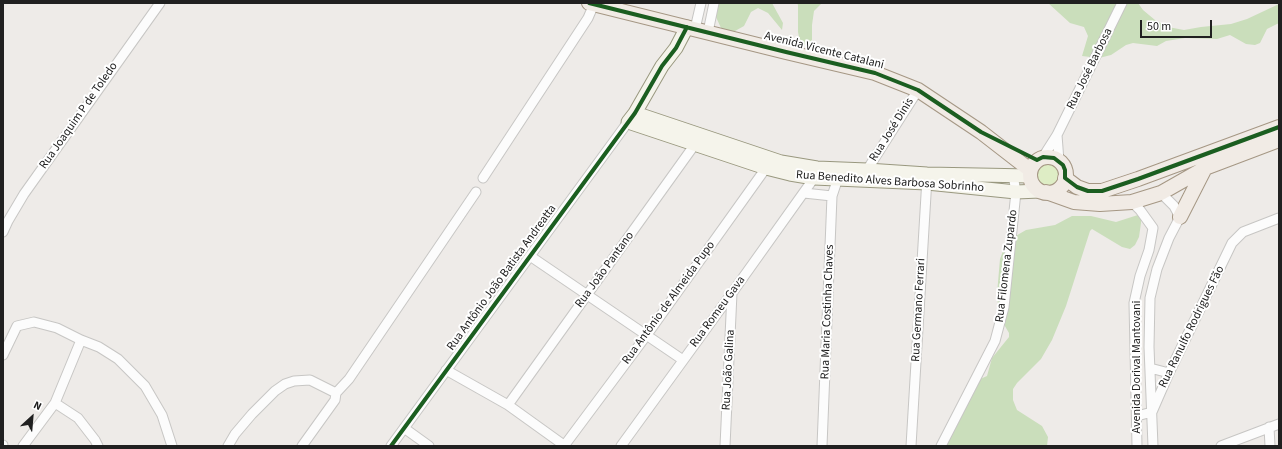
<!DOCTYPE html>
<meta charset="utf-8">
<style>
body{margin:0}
#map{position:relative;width:1282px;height:449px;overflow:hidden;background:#eeebe8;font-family:"Source Sans 3",sans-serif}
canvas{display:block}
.frame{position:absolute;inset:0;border:4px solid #202020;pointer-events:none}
.north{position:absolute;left:12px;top:397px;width:40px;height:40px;-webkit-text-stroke:3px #fff;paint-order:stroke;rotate:26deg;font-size:11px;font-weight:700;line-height:16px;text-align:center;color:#202020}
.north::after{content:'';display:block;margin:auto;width:14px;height:18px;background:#202020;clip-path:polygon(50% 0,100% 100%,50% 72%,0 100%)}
.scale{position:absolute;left:1140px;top:20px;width:72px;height:18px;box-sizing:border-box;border:2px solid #202020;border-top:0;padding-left:5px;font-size:12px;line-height:14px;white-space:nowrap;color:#202020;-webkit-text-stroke:3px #fff;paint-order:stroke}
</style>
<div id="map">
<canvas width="1282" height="449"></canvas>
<div class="frame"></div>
<div class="north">N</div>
<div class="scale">50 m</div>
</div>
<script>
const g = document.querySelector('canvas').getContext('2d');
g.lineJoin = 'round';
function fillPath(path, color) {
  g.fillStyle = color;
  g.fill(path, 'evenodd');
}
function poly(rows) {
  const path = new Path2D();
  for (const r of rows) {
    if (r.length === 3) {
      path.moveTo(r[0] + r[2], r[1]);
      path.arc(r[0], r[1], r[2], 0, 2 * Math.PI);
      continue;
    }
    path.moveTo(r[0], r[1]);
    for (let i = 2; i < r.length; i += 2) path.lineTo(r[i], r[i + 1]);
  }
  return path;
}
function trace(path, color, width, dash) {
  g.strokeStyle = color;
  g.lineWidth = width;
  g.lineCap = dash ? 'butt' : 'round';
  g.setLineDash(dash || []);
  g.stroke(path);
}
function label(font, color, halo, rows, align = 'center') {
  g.font = font + ' "Source Sans 3",sans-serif';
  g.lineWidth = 4;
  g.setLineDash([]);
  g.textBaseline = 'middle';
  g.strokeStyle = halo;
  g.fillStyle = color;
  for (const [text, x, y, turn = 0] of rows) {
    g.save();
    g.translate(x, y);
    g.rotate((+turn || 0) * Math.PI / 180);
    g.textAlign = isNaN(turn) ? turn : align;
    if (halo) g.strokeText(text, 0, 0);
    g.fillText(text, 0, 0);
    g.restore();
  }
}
fillPath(poly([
 [1048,175,11]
]), '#deedc5');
fillPath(poly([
 [717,3,772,3,783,23,782,30,768,13,758,8,751,12,744,26,735,31,728,31,721,28,716,17],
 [797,3,822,3,814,11,812,25,812,49,809,48,800,42,798,32,798,5],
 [1048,3,1138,3,1143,10,1155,20,1168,27,1184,30,1201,27,1231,24,1247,19,1279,4,1279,23,1267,29,1260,43,1255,45,1246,44,1230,35,1217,39,1185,38,1166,41,1157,46,1133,43,1126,45,1111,55,1099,58,1082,56,1088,36,1084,27,1070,23],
 [1141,214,1141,223,1139,237,1135,245,1130,249,1122,247,1092,229,1090,231,1066,306,1052,340,1041,359,1017,383,1013,389,1013,400,1017,410,1042,426,1048,437,1047,446,939,446,976,381,987,376,992,358,1009,337,1009,333,999,316,997,294,1000,259,1007,241,1026,230,1055,225,1072,216,1091,216,1116,222]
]), '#cadebb');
const street = poly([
 [695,29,701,3],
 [708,32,714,3],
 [1057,135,1059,161],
 [1043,157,1057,135,1122,3],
 [867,170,918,90],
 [483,178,588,18,594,4],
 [804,193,832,196],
 [1132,202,1140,210,1153,228,1149,250,1140,276,1134,303,1137,446],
 [3,232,8,221,24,194,160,3],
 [530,256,683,360],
 [3,355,17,326,34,322,57,328,81,340,99,347,118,359,145,386,162,415,172,446],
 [1150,368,1169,373],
 [446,370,508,405,565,446],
 [336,393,349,379,476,192],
 [55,403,78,418,95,440,98,446],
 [508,405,698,140],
 [1137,416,1152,412,1169,373,1232,243,1243,232,1279,218],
 [1269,427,1270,446],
 [404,428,429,446],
 [3,445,3,446],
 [23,446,55,403,81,340],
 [228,446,235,434,252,414,275,391,285,384,294,381,310,380,336,393,335,400,302,446],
 [391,446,628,122],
 [564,446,646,336,766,168,768,163],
 [621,446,732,293,814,178,815,174],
 [725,446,732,293],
 [822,446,832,196,838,178],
 [911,446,927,178],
 [941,446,995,341,1004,307,1016,192,1013,175],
 [1153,446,1149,347,1150,298,1157,269,1169,238,1180,217,1174,206,1161,193],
 [1221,446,1279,424]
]);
const secondary = poly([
 [687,27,676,48,662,66,635,113,628,122,766,168,790,174,814,178,927,183,1016,192,1040,191],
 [635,113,781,162,817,168,867,170,927,174,1030,176]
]);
const primary = poly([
 [589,3,786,52,875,73,918,90,981,132,1030,170],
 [1048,175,18],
 [1065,178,1077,187,1088,191,1102,191,1138,179,1279,127],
 [1046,192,1074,202,1100,204,1132,202,1161,193,1205,168,1279,140],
 [1180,217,1205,168]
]);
trace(street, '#c7c6c4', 11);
trace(secondary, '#99987f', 15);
trace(primary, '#a59784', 16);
trace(street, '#fcfcfc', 9);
trace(secondary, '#f5f4eb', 13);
trace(primary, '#f1ebe5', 14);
trace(poly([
 [589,3,786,52,875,73,918,90,981,132,1037,160,1043,157,1054,158,1063,165,1065,170,1065,178,1077,187,1088,191,1102,191,1138,179,1279,127],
 [391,446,635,113,662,66,676,48,687,27]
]), '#1b5e20', 4);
label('12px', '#202020', '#fff', [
 ["Avenida Vicente Catalani",824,51,14],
 ["Rua José Barbosa",1090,69,-64],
 ["Rua Joaquim P de Toledo",79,116,-55],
 ["Rua José Dinis",892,130,-58],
 ["Rua Benedito Alves Barbosa Sobrinho",890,182,4],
 ["Rua Filomena Zupardo",1007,266,-83],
 ["Rua João Pantano",605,270,-54],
 ["Rua Antônio João Batista Andreatta",502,278,-54],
 ["Rua Antônio de Almeida Pupo",669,303,-54],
 ["Rua Germano Ferrari",919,310,-87],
 ["Rua Romeu Gava",718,312,-54],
 ["Rua Maria Costinha Chaves",828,312,-88],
 ["Rua Ranulfo Rodrigues Fão",1192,327,-64],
 ["Avenida Dorival Mantovani",1137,367,-90],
 ["Rua João Galina",729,370,-87]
]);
</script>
